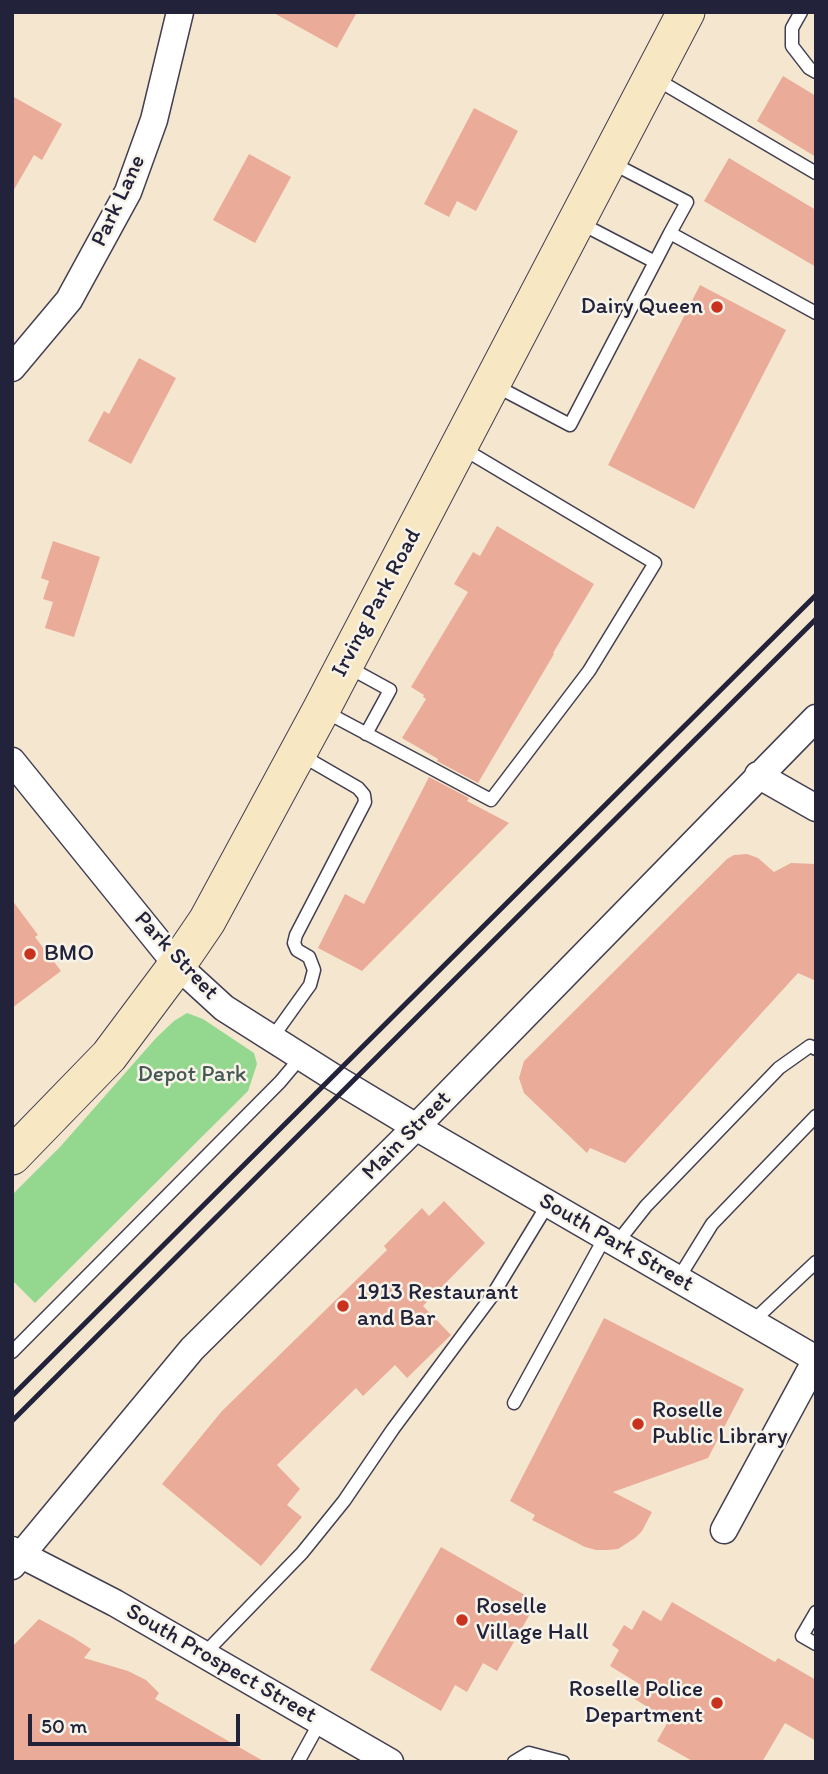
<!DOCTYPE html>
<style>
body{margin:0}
#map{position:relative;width:828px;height:1774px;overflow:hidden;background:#f5e6d0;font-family:Itim,sans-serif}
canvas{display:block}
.frame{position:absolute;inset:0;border:14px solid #22223b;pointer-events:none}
.scale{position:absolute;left:28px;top:1714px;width:212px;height:32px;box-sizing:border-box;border:4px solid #22223b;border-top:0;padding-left:9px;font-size:21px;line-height:24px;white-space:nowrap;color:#22223b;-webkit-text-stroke:5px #f7f3e8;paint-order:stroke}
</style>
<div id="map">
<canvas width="828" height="1774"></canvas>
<div class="frame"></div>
<div class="scale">50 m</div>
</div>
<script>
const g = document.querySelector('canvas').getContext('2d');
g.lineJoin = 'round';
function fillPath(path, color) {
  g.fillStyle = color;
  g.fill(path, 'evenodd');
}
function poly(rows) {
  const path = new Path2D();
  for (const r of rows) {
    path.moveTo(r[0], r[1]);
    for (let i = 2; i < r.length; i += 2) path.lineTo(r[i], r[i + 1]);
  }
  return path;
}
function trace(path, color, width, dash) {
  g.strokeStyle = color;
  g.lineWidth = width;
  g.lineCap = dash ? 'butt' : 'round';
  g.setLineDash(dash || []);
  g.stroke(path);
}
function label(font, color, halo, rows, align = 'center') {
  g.font = font + ' Itim,sans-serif';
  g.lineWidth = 5;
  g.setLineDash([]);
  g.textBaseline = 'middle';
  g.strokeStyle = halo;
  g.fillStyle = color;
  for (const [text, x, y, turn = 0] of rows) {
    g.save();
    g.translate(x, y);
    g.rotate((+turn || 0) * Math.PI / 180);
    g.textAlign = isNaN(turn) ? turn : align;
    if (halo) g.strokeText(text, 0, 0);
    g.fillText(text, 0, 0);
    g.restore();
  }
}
fillPath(poly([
 [187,1013,203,1019,254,1053,257,1064,248,1091,35,1303,12,1280,12,1195,60,1147,156,1038,174,1021]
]), '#94d890');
fillPath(poly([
 [272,12,357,12,337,48],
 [783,76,816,96,816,157,757,121],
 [12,96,62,124,42,160,34,155,12,193],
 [474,108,518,131,476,211,457,201,449,217,424,204],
 [249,154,291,177,255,243,213,220],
 [729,158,816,210,816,267,704,201],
 [700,285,786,330,694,509,608,465],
 [139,358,176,378,131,464,88,441,104,411,109,414],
 [497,526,594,584,553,653,554,654,478,783,437,761,438,759,402,738,426,699,423,697,424,695,411,687,468,592,454,584,473,552,480,556],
 [53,541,100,557,74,637,45,628,53,602,43,599,49,581,41,578],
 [429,777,469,798,467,801,509,823,362,971,318,948,345,894,364,904],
 [747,854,758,858,774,872,791,863,816,864,816,981,798,973,625,1163,590,1148,587,1153,524,1093,519,1078,524,1061,727,859,734,855],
 [12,900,38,935,35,937,61,971,12,1008],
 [444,1201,485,1243,423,1306,451,1335,407,1378,395,1365,363,1396,356,1388,277,1465,300,1489,287,1505,302,1517,261,1566,162,1484,222,1411,387,1250,384,1246,422,1208,429,1216],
 [604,1318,744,1389,708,1458,613,1492,652,1512,642,1531,635,1538,618,1549,607,1550,596,1550,585,1547,532,1520,535,1515,510,1501],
 [441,1547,537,1602,497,1671,483,1663,467,1692,455,1685,441,1711,370,1670],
 [672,1602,775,1662,778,1658,816,1680,816,1741,785,1723,762,1762,694,1762,657,1741,669,1720,633,1698,641,1685,610,1666,619,1650,612,1645,624,1625,632,1630,643,1610,661,1621],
 [39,1619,74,1638,91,1649,84,1658,128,1671,146,1680,159,1693,155,1699,265,1762,12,1762,12,1647]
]), '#eaac98');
const lane = poly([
 [801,12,792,28,792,46,809,68,816,72],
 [656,79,816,173],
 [612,163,687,202,670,233,816,313],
 [580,223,655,262,670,233],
 [494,385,570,425,655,262],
 [348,667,390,690,366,734],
 [324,711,491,800,589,671,655,563,462,448],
 [272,1038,310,985,314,970,309,957,297,950,294,943,296,935,365,802,364,795,358,788,301,755],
 [616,1244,646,1206,779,1068,810,1046,816,1049],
 [678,1279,712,1224,816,1116],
 [752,1322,816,1262],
 [12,1352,280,1082,301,1057],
 [514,1403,605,1237],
 [816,1612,802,1636,816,1644],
 [204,1654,302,1553,344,1501,393,1429,492,1296,548,1204],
 [298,1762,320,1722],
 [514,1762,529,1753,563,1762]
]);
const street = poly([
 [12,368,69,300,128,192,154,120,180,12],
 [12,761,177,965,224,1008,333,1077,416,1127,816,1359],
 [758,775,816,808],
 [724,1530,816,1360],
 [12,1550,115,1603,390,1762],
 [12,1566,192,1349,416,1127,816,718]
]);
const secondary = poly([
 [12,1156,109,1056,177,965,207,921,321,710,686,12]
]);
trace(lane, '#423f51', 15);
trace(street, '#423f51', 29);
trace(secondary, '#423f51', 39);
trace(lane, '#fff', 12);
trace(street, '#fff', 26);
trace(secondary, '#f8e7c3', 37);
trace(poly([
 [12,1396,816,595],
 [12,1421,816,619]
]), '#22223b', 5);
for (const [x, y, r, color] of [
 [717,307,7,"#c8321e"],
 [30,954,7,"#c8321e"],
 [343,1306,7,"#c8321e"],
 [638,1424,7,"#c8321e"],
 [462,1620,7,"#c8321e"],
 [717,1703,7,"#c8321e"]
]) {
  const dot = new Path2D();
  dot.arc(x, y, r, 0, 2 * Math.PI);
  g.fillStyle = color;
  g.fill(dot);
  trace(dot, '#f7f3e8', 2.5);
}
label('23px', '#22223b', '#f7f3e8', [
 ["Park Lane",119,201,-65],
 ["Irving Park Road",377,603,-62],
 ["Park Street",176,956,47],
 ["Main Street",407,1136,-45],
 ["South Park Street",616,1243,30],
 ["South Prospect Street",221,1664,30]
]);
label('23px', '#22223b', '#f7f3e8', [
 ["Dairy Queen",703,307,"right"],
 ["BMO",44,954],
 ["1913 Restaurant",357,1293],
 ["and Bar",357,1319],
 ["Roselle",652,1411],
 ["Public Library",652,1437],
 ["Roselle",476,1607],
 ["Village Hall",476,1633],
 ["Roselle Police",703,1690,"right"],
 ["Department",703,1716,"right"]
], 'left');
label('23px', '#445954', '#f7f3e8', [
 ["Depot Park",192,1075]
]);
</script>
